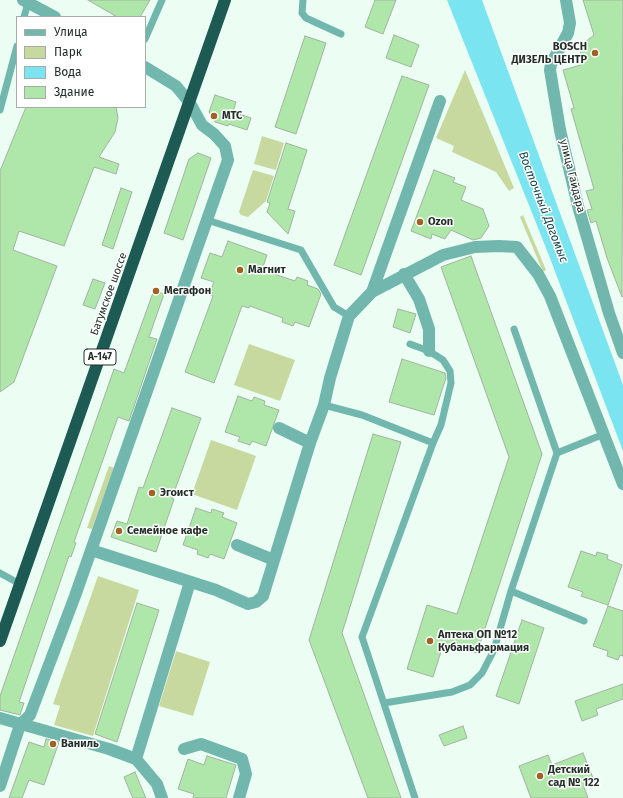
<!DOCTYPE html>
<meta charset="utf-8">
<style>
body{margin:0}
#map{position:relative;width:623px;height:798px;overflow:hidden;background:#ecfef4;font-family:"Fira Sans",sans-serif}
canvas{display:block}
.legend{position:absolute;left:16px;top:16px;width:130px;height:92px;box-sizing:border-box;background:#fff;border:1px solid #a7aca9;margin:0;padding:5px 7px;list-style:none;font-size:12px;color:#232f29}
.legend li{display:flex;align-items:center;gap:8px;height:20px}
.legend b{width:20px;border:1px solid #a7aca9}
</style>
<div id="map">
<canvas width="623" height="798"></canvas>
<ul class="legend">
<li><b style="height:5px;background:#72b7ad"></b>Улица</li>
<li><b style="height:11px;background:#c7d99e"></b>Парк</li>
<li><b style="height:11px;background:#7ae5f0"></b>Вода</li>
<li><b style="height:11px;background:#afe7aa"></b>Здание</li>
</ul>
</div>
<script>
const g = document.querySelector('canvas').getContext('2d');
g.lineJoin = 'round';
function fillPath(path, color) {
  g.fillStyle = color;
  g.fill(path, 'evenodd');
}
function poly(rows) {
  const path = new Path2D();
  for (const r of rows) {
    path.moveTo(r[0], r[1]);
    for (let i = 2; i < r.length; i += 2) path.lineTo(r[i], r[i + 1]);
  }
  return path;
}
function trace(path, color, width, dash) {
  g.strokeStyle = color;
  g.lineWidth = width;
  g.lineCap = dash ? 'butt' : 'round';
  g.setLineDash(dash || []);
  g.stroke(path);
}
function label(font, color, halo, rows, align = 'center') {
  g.font = font + ' "Fira Sans",sans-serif';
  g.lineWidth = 3;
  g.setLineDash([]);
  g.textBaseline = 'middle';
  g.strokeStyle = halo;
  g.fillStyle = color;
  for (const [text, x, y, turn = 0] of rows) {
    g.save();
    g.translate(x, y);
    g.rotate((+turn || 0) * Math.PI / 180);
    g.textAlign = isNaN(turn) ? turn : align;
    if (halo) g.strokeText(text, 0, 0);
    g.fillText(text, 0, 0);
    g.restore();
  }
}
fillPath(poly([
 [465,70,514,188,509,191,496,172,452,152,454,146,436,138],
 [262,136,284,143,276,170,254,164],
 [253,170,274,176,266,201,248,217,241,215,239,212],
 [523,215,546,270,543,272,520,217],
 [249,344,295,360,280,401,234,385],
 [211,440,256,456,237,510,192,494],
 [109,466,114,468,92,529,87,528],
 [98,576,139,590,93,736,54,725,60,706,53,704],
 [176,651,210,662,193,716,159,706]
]), '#c7d99e');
fillPath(poly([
 [447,0,482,0,623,385,623,451,548,253]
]), '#7ae5f0');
const building = poly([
 [88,0,150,0,140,17,117,17,88,0],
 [375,0,396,0,383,34,365,27,375,0],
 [583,0,623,0,622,297,607,258,596,221,591,223,587,210,592,209,586,191,594,189,571,109,574,108,563,70,584,64,579,47,594,35,583,0],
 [394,35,419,45,411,67,386,58,394,35],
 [305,36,326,43,296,134,275,127,305,36],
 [402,76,429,85,361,275,334,265,402,76],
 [215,95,236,102,233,112,251,118,247,130,229,124,228,126,215,122,209,112,215,95],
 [26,107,116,107,118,118,115,132,99,157,119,164,116,174,94,167,64,246,19,231,13,250,57,266,14,382,0,392,0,171,26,107],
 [286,143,307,150,288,209,295,211,288,234,267,212,270,203,267,202,286,143],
 [198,153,211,158,183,240,164,233,189,159,198,153],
 [434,170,455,178,453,182,466,187,461,200,483,209,489,226,481,238,473,240,451,230,445,239,432,234,431,239,411,231,434,170],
 [121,188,132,192,113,249,102,245,121,188],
 [228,241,267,255,262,270,295,281,297,277,308,281,307,285,318,289,321,294,309,327,295,322,293,326,282,322,283,318,250,306,249,308,242,306,214,383,185,372,213,296,209,294,214,282,201,278,210,253,222,257,228,241],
 [471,256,542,454,477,653,444,642,433,677,407,669,427,605,457,614,509,457,441,267,471,256],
 [93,279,105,283,95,309,83,305,93,279],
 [154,290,164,294,149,337,157,339,129,421,118,417,74,542,76,543,71,557,69,556,19,702,24,703,20,715,0,710,0,696,114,369,124,373,154,290],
 [398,309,416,314,410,333,393,327,398,309],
 [402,359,445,373,446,378,434,415,389,402,402,359],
 [238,396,252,401,254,397,265,401,264,405,279,410,266,446,252,441,250,445,238,441,240,437,225,432,238,396],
 [172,408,201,418,172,498,174,499,156,552,111,537,117,521,127,524,139,487,143,488,172,408],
 [373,434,401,442,342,633,401,798,368,798,309,640,373,434],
 [196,508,211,513,212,509,224,513,222,517,237,523,224,559,210,554,208,558,197,554,198,550,183,545,196,508],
 [581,551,596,556,597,552,608,555,607,559,622,565,608,605,581,596,583,592,568,587,581,551],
 [137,603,159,610,117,742,95,734,137,603],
 [608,606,623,611,623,656,620,655,618,660,607,656,608,651,593,646,608,606],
 [522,620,544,628,519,704,496,696,522,620],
 [623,684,623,699,596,709,598,715,582,721,575,701,623,684],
 [463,726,467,738,444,746,439,735,463,726],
 [46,739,59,742,44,785,29,780,22,798,9,798,29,742,44,747,46,739],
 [583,753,595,783,584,787,588,798,531,798,519,766,548,755,552,765,583,753],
 [207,756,236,765,226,798,193,798,194,794,178,789,188,759,204,765,207,756],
 [135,772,142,789,146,798,133,798,131,794,124,777,135,772]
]);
fillPath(building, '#afe7aa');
trace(building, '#a1b49f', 1);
trace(poly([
 [303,0,302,13,306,18,341,34],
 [24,17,28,3],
 [145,39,162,0],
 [0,110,17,46],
 [207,220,301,250,334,307,349,316],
 [410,344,429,351,443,360,450,371,451,383,441,425,433,443,362,637,415,798],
 [324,405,362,415,433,443],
 [557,453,604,434],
 [0,573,20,584],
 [511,591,584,621],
 [384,703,452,692,470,685,482,673,494,650,511,591,557,453,514,329]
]), '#72b7ad', 7);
trace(poly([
 [23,0,55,17],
 [566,0,570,23,568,33,551,64,550,70,560,130,578,206,609,313,623,353],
 [404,274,419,299,429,329,429,351],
 [372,292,443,255,475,247,499,246,517,247,538,274,550,296,623,484],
 [279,428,310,443],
 [237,545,274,560],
 [91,550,216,590,248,604,256,602,263,596,310,443,324,405,330,378,349,316,372,292,440,101],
 [0,718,109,749,136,759,157,784,162,798],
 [184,749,201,744,242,759,246,774,239,798],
 [136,759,190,582],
 [0,786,20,725,30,715,75,596,228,160,225,146,214,134,202,125,190,103,176,86,145,67]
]), '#72b7ad', 12);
trace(poly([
 [0,641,225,0]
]), '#1c5a53', 12);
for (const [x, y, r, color] of [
 [595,53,4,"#9f6226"],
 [214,116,4,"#9f6226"],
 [420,222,4,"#9f6226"],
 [240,270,4,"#9f6226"],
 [156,291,4,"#9f6226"],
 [152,493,4,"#9f6226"],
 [119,531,4,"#9f6226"],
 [430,641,4,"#9f6226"],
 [53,744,4,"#9f6226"],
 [540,776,4,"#9f6226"]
]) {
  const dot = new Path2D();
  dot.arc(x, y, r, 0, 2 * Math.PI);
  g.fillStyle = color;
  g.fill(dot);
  trace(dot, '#fff', 1.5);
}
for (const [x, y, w] of [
 [100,357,32]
]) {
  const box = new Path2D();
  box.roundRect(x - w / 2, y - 8, w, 16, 3);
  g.fillStyle = '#fff';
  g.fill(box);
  trace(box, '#232f29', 1);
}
label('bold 10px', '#232f29', null, [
 ["А-147",100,357]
]);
label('bold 11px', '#232f29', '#fff', [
 ["BOSCH",587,47,"right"],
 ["ДИЗЕЛЬ ЦЕНТР",587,60,"right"],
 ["МТС",222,116],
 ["Ozon",428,222],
 ["Магнит",248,270],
 ["Мегафон",164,291],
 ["Эгоист",160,493],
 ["Семейное кафе",127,531],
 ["Аптека ОП №12",438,635],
 ["Кубаньфармация",438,648],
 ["Ваниль",61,744],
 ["Детский",548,770],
 ["сад № 122",548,783]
], 'left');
label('11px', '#232f29', '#fff', [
 ["улица Гайдара",572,176,76],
 ["Батумское шоссе",109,294,-70]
]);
label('italic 12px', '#16474c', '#fff', [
 ["Восточный Дагомыс",543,207,69]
]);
</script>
